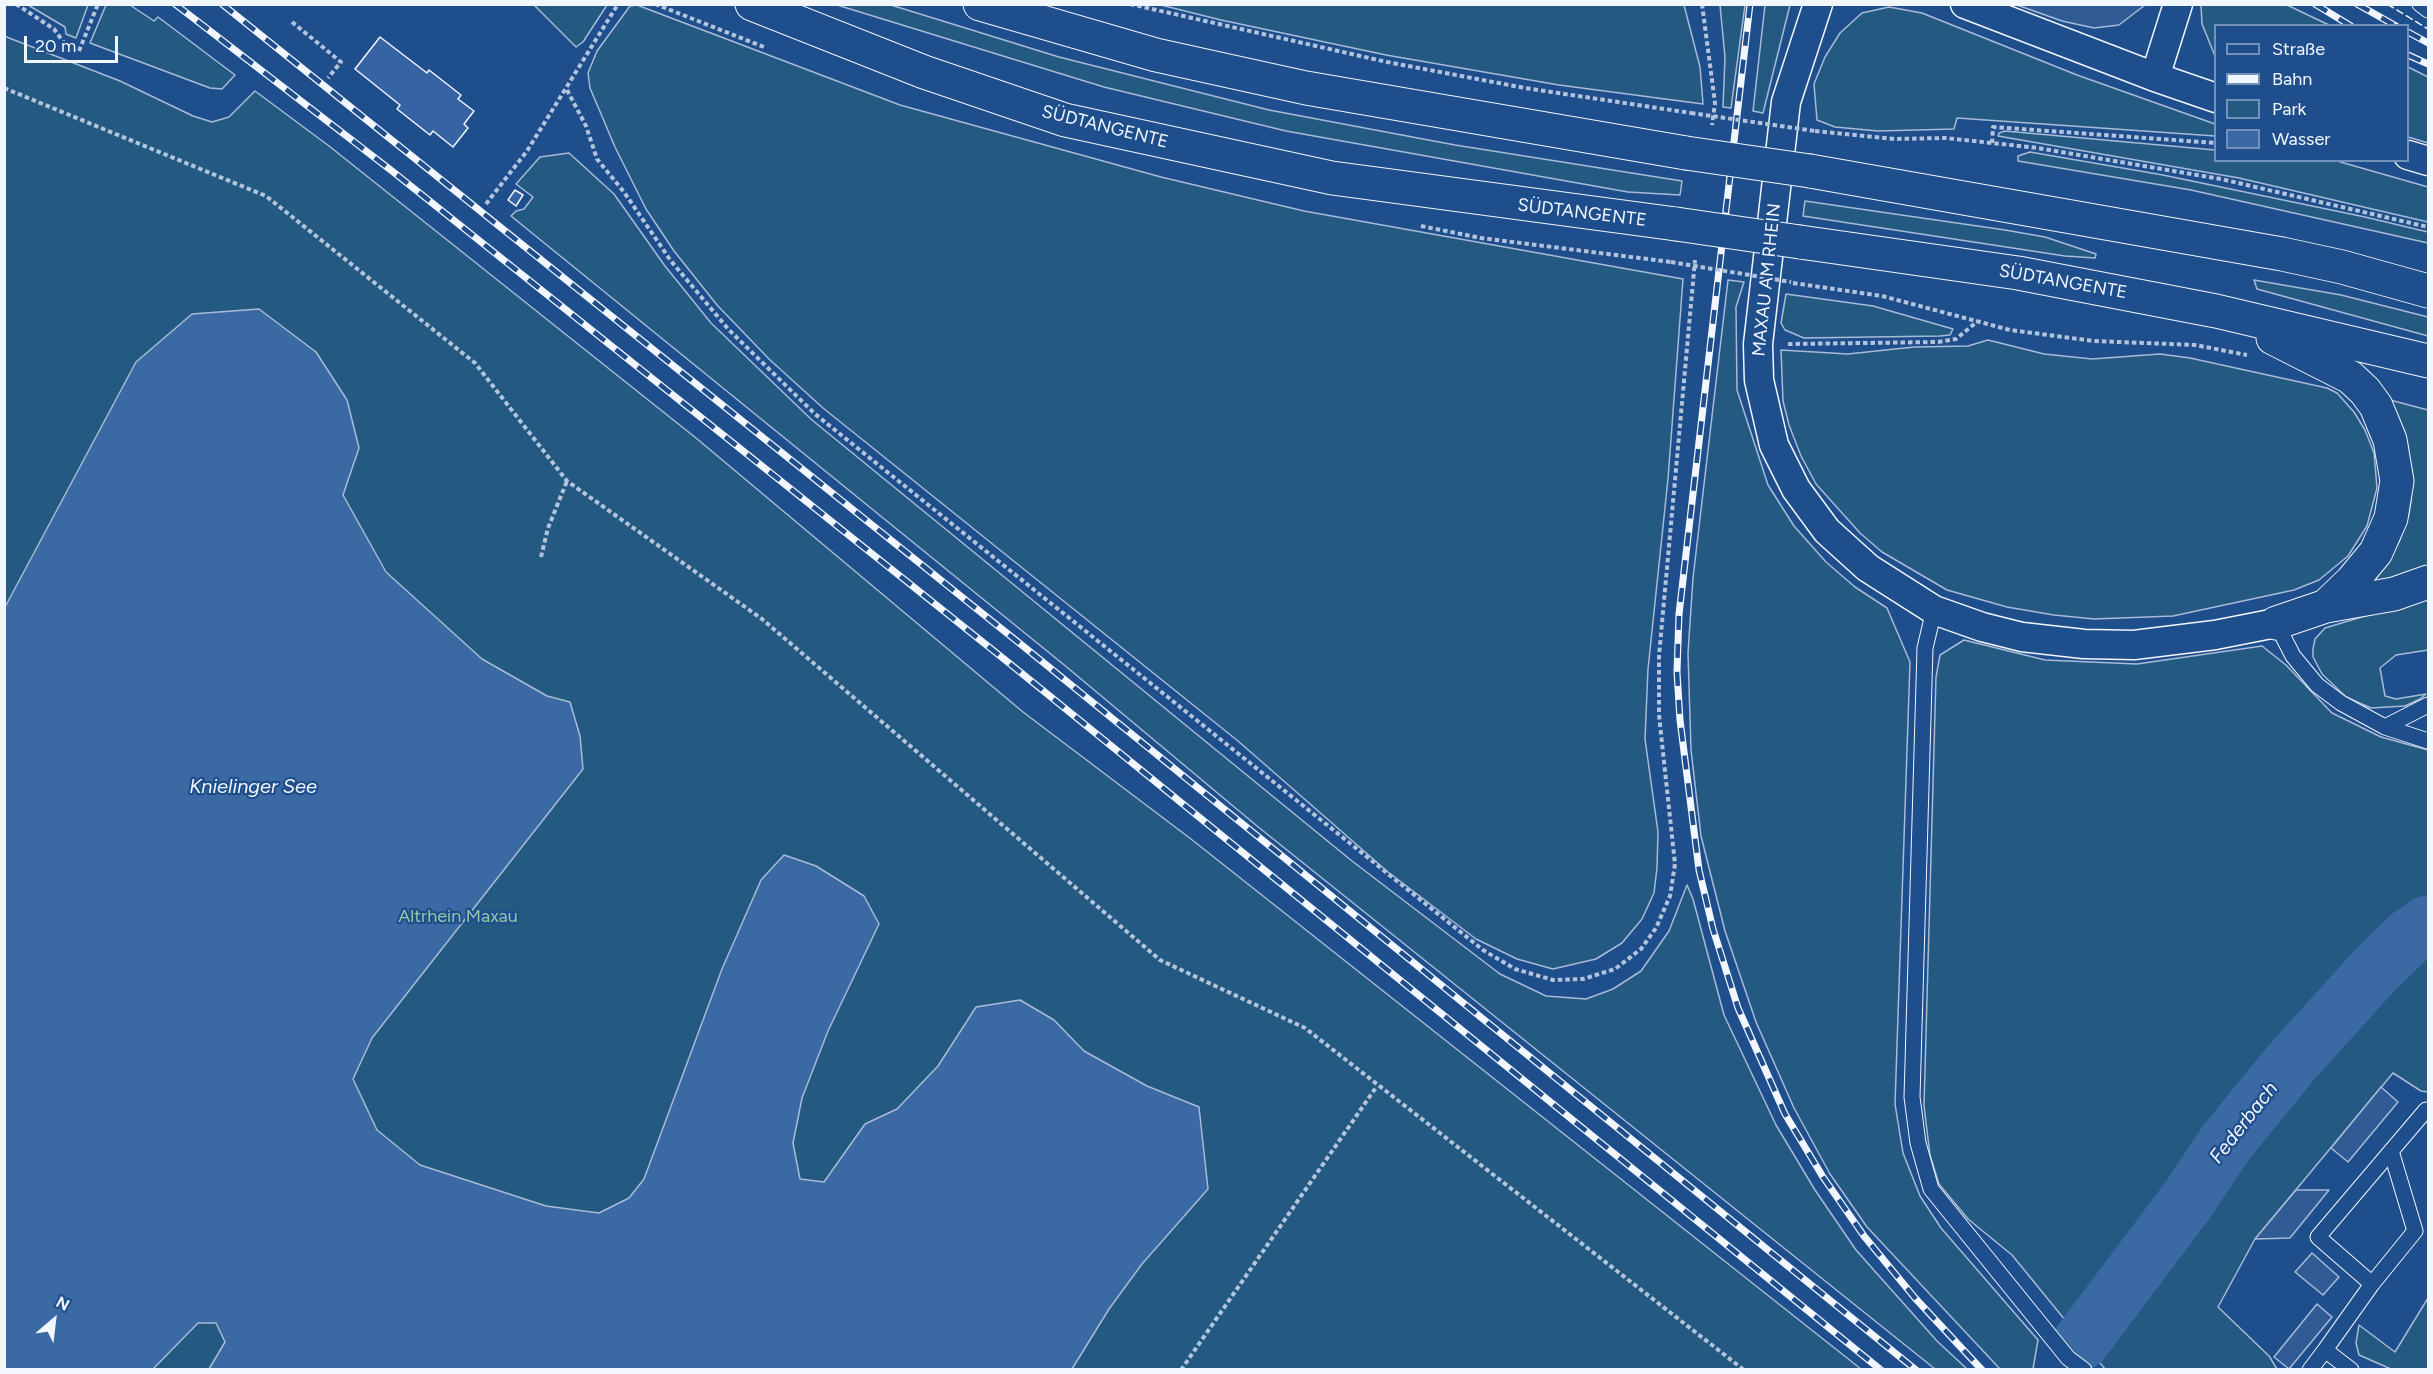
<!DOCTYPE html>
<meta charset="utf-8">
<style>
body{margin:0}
#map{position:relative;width:2433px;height:1374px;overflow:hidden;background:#1f4e8c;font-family:Figtree,sans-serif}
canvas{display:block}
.frame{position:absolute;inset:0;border:6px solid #f2f6ff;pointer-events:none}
.legend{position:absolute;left:2214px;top:24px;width:195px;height:138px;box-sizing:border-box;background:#1f4e8c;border:2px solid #7391ba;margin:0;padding:8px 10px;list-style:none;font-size:18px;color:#f2f6ff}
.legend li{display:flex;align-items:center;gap:12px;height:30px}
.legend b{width:30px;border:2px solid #7391ba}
.north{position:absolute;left:24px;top:1290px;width:60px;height:60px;-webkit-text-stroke:4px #1f4e8c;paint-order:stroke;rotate:28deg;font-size:16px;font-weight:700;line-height:24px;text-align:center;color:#f2f6ff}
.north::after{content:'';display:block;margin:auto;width:21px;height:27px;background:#f2f6ff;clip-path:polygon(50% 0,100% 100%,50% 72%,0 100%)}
.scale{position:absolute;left:24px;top:36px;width:94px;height:27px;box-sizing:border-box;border:3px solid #f2f6ff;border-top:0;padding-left:8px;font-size:18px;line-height:21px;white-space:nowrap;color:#f2f6ff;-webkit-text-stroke:4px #1f4e8c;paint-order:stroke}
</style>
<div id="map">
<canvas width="2433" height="1374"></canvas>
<div class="frame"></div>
<ul class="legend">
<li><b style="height:8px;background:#1f4e8c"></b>Straße</li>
<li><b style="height:8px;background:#f2f6ff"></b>Bahn</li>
<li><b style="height:16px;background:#245a82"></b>Park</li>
<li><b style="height:16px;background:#3b69a3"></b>Wasser</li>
</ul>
<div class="north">N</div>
<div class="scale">20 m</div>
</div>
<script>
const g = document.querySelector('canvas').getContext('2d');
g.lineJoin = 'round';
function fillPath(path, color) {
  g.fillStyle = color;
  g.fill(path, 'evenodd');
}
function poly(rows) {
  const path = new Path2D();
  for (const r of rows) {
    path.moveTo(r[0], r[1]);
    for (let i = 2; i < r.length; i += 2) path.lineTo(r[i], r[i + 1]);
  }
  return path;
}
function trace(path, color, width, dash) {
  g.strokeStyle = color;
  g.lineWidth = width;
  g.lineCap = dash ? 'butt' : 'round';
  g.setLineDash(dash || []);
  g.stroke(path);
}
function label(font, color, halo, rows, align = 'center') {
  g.font = font + ' Figtree,sans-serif';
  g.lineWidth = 4.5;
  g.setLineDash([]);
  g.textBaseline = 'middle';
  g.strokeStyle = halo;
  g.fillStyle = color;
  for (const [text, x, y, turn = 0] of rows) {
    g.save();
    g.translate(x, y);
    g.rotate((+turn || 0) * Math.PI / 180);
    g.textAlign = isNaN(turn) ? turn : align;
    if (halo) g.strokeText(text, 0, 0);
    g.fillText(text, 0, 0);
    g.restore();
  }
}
const green = poly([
 [28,5,88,5,76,38,66,34,65,27,28,5],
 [106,5,130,5,154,21,158,17,235,75,222,89,210,88,90,43,106,5],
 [534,5,607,5,583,42,576,47,534,5],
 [637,5,900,105,1161,177,1304,211,1683,279,1668,479,1648,669,1645,739,1658,832,1657,868,1654,893,1642,919,1622,943,1596,959,1553,969,1517,959,1476,939,1388,872,1238,741,823,408,769,359,717,305,674,251,646,209,615,147,590,88,588,73,597,51,630,6,637,5],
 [837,5,891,5,1059,57,1269,110,1455,145,1682,181,1680,195,1628,192,1286,131,1104,87,837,5],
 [1161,5,1684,5,1700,67,1703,104,1559,85,1386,55,1221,20,1161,5],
 [1720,5,1745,5,1731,108,1723,107,1725,57,1720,5],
 [1765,5,1790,5,1763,113,1753,111,1765,5],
 [2201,5,2287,5,2329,25,2216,26,2215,56,2202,24,2201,5],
 [1889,7,1922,13,2077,75,2215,124,2215,136,1957,118,1954,129,1878,131,1835,127,1817,120,1814,84,1825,57,1840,33,1862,13,1889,7],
 [4,36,120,81,193,116,212,122,229,117,255,91,329,146,696,438,1023,712,1191,839,1861,1369,5,1369,4,36],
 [2408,67,2428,77,2428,143,2408,137,2408,67],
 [2005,131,2215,150,2216,160,2337,161,2428,187,2428,222,2239,178,1998,136,1999,133,2005,131],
 [2030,152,2163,175,2365,217,2428,232,2428,243,2191,190,2018,161,2018,156,2030,152],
 [569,153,614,194,665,266,711,323,812,420,1352,861,1500,974,1546,996,1586,999,1613,989,1641,971,1669,931,1687,885,1693,899,1724,1015,1776,1125,1815,1190,1856,1250,1937,1341,1967,1369,1935,1369,1257,826,1063,664,511,216,516,211,524,209,533,197,516,184,540,157,569,153],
 [1805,201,2005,230,2045,237,2096,254,2095,258,2065,256,1803,216,1805,201],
 [1728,280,1744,282,1736,307,1737,390,1768,485,1794,526,1826,562,1855,587,1887,608,1910,662,1895,1104,1903,1153,1920,1196,1941,1228,2038,1340,2033,1369,2000,1369,1867,1227,1830,1174,1794,1108,1756,1022,1725,931,1701,836,1691,750,1688,653,1693,578,1728,280],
 [2254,280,2341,295,2428,317,2428,336,2257,289,2254,280],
 [1786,294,1873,306,1953,329,1950,335,1940,336,1804,338,1785,330,1781,323,1786,294],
 [1988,340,2044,354,2092,359,2160,354,2190,358,2327,388,2337,393,2354,412,2365,430,2374,453,2377,488,2367,526,2348,556,2319,580,2294,590,2173,616,2094,619,2054,615,2007,607,1947,590,1882,552,1860,533,1816,484,1801,456,1789,425,1783,401,1781,350,1848,354,1914,347,1968,346,1988,340],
 [2390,400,2428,410,2428,567,2372,585,2399,542,2409,514,2411,501,2412,482,2408,445,2390,400],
 [2428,597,2428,650,2396,655,2380,668,2385,696,2396,699,2426,694,2420,699,2405,706,2371,708,2346,697,2322,674,2313,657,2313,649,2315,639,2325,628,2428,597],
 [1964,640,2045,660,2137,664,2262,646,2286,665,2332,713,2381,737,2428,750,2428,1092,2421,1091,2393,1073,2255,1239,2218,1307,2269,1356,2277,1369,2105,1369,2012,1255,1968,1219,1939,1184,1930,1155,1924,1106,1936,677,1940,655,1964,640],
 [2428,1298,2428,1369,2391,1369,2359,1355,2356,1343,2359,1325,2395,1352,2428,1298]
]);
fillPath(green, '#245a82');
trace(green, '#a8bbd7', 1.5);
const parking = poly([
 [2017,5,2145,4,2145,5,2119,25,2094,28,2062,21,2017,5],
 [2381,1087,2398,1102,2348,1162,2331,1148,2381,1087],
 [2296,1190,2329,1190,2290,1238,2255,1239,2296,1190],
 [2312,1253,2339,1277,2323,1295,2295,1272,2312,1253],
 [2317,1304,2332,1317,2289,1369,2274,1357,2317,1304]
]);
fillPath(parking, '#305b95');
trace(parking, '#a8bbd7', 1.5);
const water = poly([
 [259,309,316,352,347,400,359,448,343,495,386,572,482,659,547,696,570,702,580,736,583,769,372,1038,353,1079,377,1130,420,1165,546,1206,599,1213,629,1198,644,1179,722,969,761,880,784,855,816,866,864,896,879,924,828,1031,802,1098,793,1143,800,1179,824,1182,865,1124,897,1109,938,1066,976,1007,1020,1000,1054,1020,1084,1051,1147,1086,1199,1107,1208,1189,1142,1264,1109,1309,1072,1369,209,1369,225,1342,216,1323,198,1323,153,1369,5,1369,5,607,136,362,192,314,259,309]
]);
fillPath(water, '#3b69a3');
trace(water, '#a8bbd7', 1.5);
trace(poly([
 [2081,1342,2187,1201,2225,1144,2290,1064,2375,970,2410,936,2428,924]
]), '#3b69a3', 57);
const building = poly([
 [380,37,427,73,429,70,461,95,458,99,474,111,464,124,468,128,453,147,433,131,430,135,397,109,400,105,355,69,380,37],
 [515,190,523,195,516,206,508,200,515,190]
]);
fillPath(building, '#3563a3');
trace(building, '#f2f6ff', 1.5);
const service = poly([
 [2420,4,2428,10],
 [1934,610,1925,648,1912,1097,1918,1143,1931,1189,2068,1358,2084,1370],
 [2276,623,2293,656,2317,685,2341,703,2385,727,2428,741],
 [2385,727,2428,705],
 [2391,1151,2415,1231,2372,1284,2318,1237,2426,1110,2428,1110],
 [2325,1350,2372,1284],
 [2310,1370,2325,1350,2351,1370]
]);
const minor = poly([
 [1818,4,1786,102,1758,344,1759,380,1774,445,1796,489,1827,531,1868,568,1934,610,1982,627,2022,637,2084,644,2134,645,2215,635,2276,623],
 [1965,4,2155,77,2216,98],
 [2155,77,2178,4],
 [2408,155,2428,161]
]);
const trunk = poly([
 [752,4,924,72,1065,120,1332,178,1676,224],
 [980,4,1156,55,1306,88,1686,153],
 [1810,171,2282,254,2342,267,2428,291],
 [1800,242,2018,273,2216,311,2428,361],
 [2273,338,2350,377,2365,391,2376,406,2390,440,2397,481,2391,518,2376,552,2352,581,2326,606],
 [2276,623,2326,606,2394,594,2428,582]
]);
trace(service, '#f2f6ff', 17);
trace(minor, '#f2f6ff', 31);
trace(trunk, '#f2f6ff', 35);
trace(poly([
 [16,4,54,29,67,47],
 [655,4,764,47],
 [1130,4,1387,62,1525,88,1691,113],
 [1702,4,1715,103,1712,125],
 [292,22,341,62,328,78],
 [79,51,98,4],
 [4,88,266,196,475,363,567,481,762,619,1160,960,1305,1028,1744,1370],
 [567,90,586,126,597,159,624,192,671,261,729,330,815,414,1483,950,1515,969,1553,980,1583,979,1615,969,1641,949,1656,928,1670,896,1675,864,1659,715,1659,656,1695,260],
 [1815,131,1895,139,1946,138,2038,148,2221,179,2428,227],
 [1992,143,1993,127,2216,143],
 [486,204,527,151,618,4],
 [1421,226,1481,238,1671,262],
 [1793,283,1882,296,2010,330,2094,341,2195,345,2247,355],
 [1788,344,1938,342,1956,339,1978,321],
 [541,557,548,528,567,481],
 [1181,1370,1377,1086]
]), '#b3c4dc', 4, [4.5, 3]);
trace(service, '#1f4e8c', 15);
trace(minor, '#1f4e8c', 28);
trace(trunk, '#1f4e8c', 33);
const rail = poly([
 [175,4,392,171,1009,663,1881,1370],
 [222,4,1023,646,1916,1370],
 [1750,4,1679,614,1677,672,1680,720,1699,870,1713,929,1738,1008,1785,1114,1823,1177,1864,1236,1915,1298,1982,1370],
 [2315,4,2351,26],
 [2357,4,2396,26],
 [2408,32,2428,43],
 [2408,55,2428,64]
]);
trace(rail, '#f2f6ff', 7);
trace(rail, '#1f4e8c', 4.5, [14]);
const trunkBridge = poly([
 [1686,153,1810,171],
 [1676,224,1800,242]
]);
trace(trunkBridge, '#f2f6ff', 35, []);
trace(poly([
 [1691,113,1815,131],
 [1671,262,1791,282]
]), '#b3c4dc', 4, [4.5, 3]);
trace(trunkBridge, '#1f4e8c', 33);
trace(poly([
 [2387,4,2428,29]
]), '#f2f6ff', 1.5, [8, 3]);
label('18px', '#f2f6ff', '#1f4e8c', [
 ["SÜDTANGENTE",1105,127,14],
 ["SÜDTANGENTE",1582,213,7],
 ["MAXAU AM RHEIN",1767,280,-84],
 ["SÜDTANGENTE",2063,282,10]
]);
label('18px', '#97c8a6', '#1f4e8c', [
 ["Altrhein Maxau",458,917]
]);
label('italic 20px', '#f2f6ff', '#1f4e8c', [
 ["Knielinger See",253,787],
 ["Federbach",2244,1123,-52]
]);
</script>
